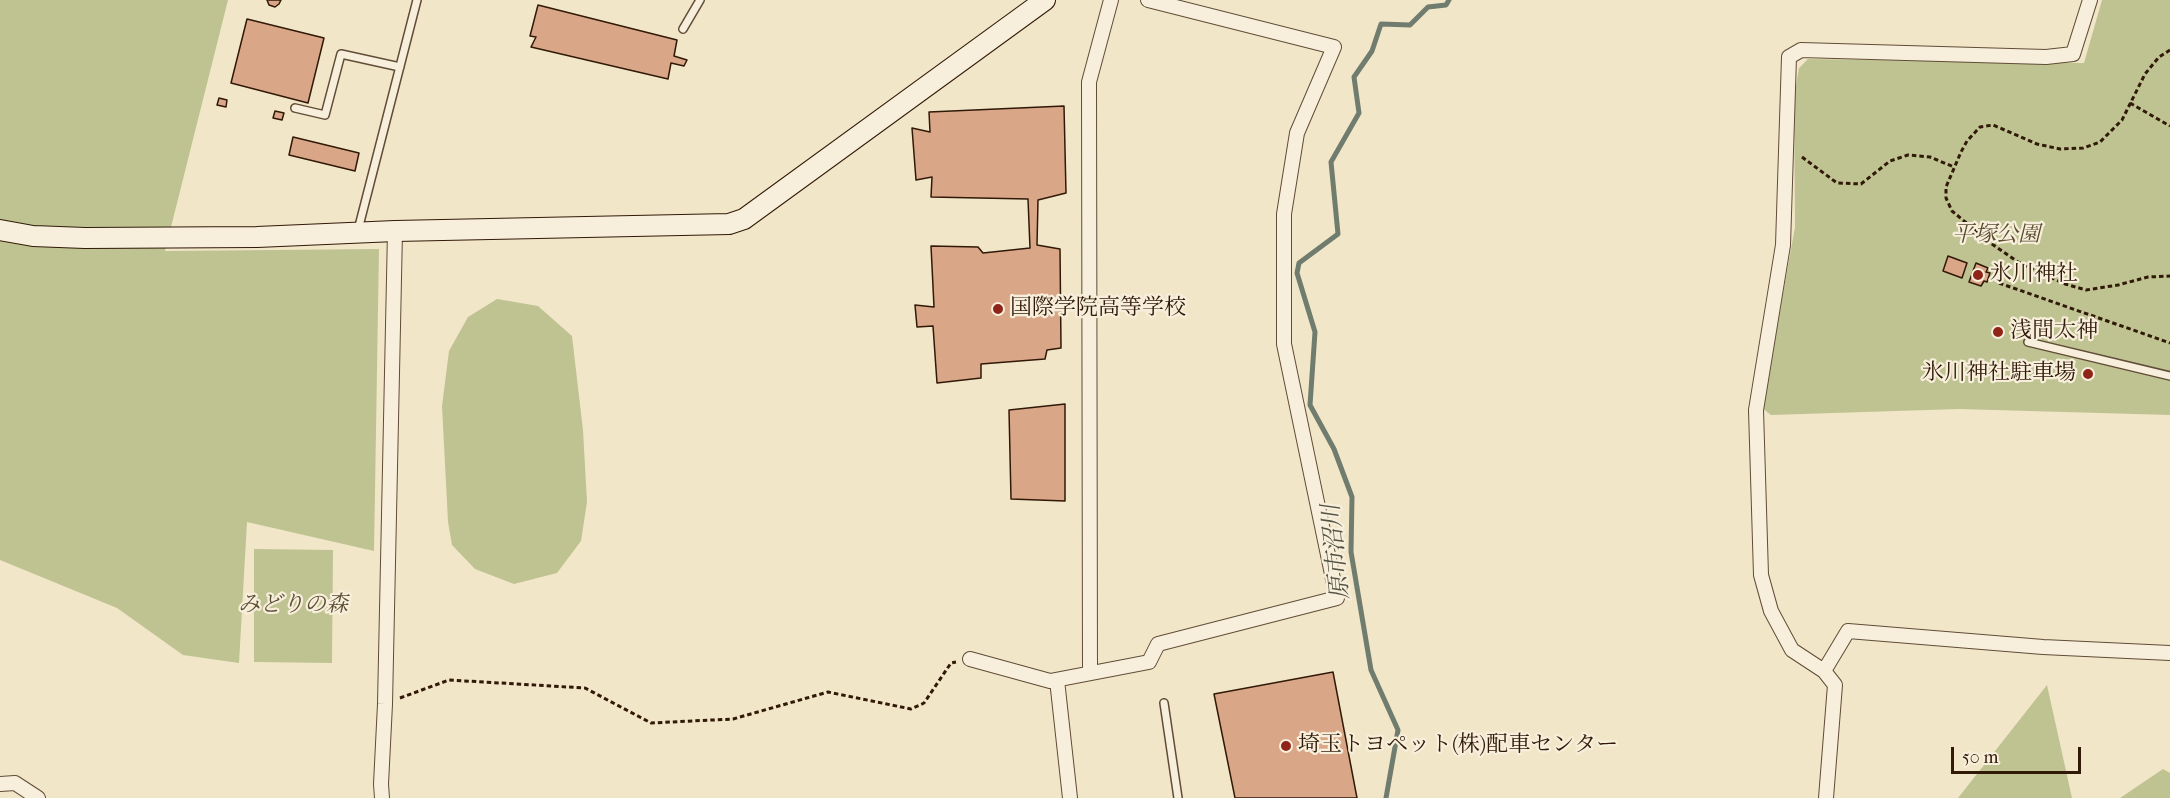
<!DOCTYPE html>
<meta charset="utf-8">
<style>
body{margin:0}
#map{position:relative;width:2170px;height:798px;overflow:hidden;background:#f2e6c8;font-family:"IM FELL French Canon",serif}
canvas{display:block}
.scale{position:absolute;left:1951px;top:747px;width:130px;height:27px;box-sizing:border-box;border:3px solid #301907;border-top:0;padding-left:8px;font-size:18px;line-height:21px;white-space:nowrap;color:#301907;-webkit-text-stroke:4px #f7efdb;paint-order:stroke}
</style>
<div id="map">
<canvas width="2170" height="798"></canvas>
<div class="scale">50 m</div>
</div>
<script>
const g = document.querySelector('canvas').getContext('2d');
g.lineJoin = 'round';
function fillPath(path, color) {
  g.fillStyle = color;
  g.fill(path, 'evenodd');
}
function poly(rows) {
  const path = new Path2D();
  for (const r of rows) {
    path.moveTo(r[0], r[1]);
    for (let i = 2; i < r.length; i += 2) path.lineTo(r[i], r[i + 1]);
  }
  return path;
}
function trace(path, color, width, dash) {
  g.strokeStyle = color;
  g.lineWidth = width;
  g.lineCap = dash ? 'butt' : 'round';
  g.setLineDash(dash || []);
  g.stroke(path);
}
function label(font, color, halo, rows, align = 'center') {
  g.font = font + ' "IM FELL French Canon","Noto Serif JP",serif';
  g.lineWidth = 4.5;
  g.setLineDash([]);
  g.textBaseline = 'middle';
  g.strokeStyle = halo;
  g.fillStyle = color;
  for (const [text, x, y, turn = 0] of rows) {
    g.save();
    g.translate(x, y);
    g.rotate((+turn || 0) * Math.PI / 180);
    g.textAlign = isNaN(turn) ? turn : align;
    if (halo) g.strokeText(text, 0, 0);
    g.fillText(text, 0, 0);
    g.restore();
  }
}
fillPath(poly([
 [0,0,228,0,165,251,379,249,374,551,247,522,239,663,183,655,117,608,0,560],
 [2102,0,2170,0,2170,415,1959,409,1771,415,1762,408,1795,227,1794,97,1799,68,1808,59,2084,63],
 [497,299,538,306,572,336,583,430,587,502,581,541,557,573,514,584,475,569,452,545,448,522,442,406,449,351,468,317],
 [254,549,333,550,332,663,254,662],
 [2047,685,2072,798,1958,798],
 [2163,769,2170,773,2170,798,2120,798]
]), '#bfc392');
trace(poly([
 [1386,798,1398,730,1371,670,1351,552,1352,497,1334,449,1310,405,1315,332,1297,273,1299,263,1338,234,1331,162,1359,113,1354,77,1372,51,1381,24,1410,25,1428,7,1446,5,1449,0]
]), '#707d6e', 5);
const building = poly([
 [267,0,281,0,279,4,275,7,269,5,267,0],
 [538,5,677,40,674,56,687,60,684,66,671,63,668,79,531,47,536,37,530,36,538,5],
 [247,19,324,38,308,103,231,83,247,19],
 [219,98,227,100,226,107,217,105,219,98],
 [1064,106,1066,193,1038,200,1037,245,1060,249,1061,348,1047,350,1045,359,981,364,981,378,937,383,933,326,917,327,915,305,934,307,931,246,978,247,983,253,1030,248,1028,199,931,197,932,177,916,180,912,128,930,132,929,112,1064,106],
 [275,111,284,113,282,120,273,118,275,111],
 [293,137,359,153,355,171,289,155,293,137],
 [1948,256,1967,263,1962,278,1943,271,1948,256],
 [1976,263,1988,268,1986,272,1990,273,1987,282,1984,281,1981,286,1969,282,1976,263],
 [1065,404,1065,501,1011,499,1009,410,1065,404],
 [1333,672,1357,798,1235,798,1214,694,1333,672]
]);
fillPath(building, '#daa688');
trace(building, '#301907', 1.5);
const lane = poly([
 [683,29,700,0],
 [295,108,325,115,341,54,400,67],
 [358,230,417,0],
 [2028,342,2170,376],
 [1164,703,1178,798]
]);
const street = poly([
 [970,659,1050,681,1149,662,1158,644,1337,598,1284,344,1284,214,1297,133,1334,47,1148,0],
 [1824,671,1848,631,2043,647,2170,653],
 [1090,673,1089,82,1111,0],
 [1057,680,1070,798],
 [0,784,15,783,38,798],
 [382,798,381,784,385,704,395,231],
 [1826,798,1835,685,1824,671,1792,650,1771,611,1761,575,1756,410,1783,245,1789,57,1801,50,2046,57,2073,54,2090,0]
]);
const secondary = poly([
 [0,230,33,236,85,238,257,237,395,231,729,224,744,219,1045,0]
]);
trace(lane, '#604c37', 10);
trace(street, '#604c37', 16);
trace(secondary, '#301907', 22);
trace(poly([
 [2170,50,2159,57,2145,74,2122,120,2100,142,2083,148,2060,149,2037,144,1993,125,1980,127,1967,141,1961,152,1946,187,1946,198,1952,211,1992,244,2018,262,2065,284,2086,290,2118,285,2148,277,2170,276],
 [2130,103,2170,126],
 [1802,157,1837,183,1861,184,1890,161,1908,155,1930,157,1954,167],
 [1999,283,2170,343],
 [400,698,449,680,585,688,651,723,733,719,828,692,911,709,924,703,951,663,956,662]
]), '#301907', 3, [4.5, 3]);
trace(lane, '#f7efdb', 7);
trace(street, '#f7efdb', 14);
trace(secondary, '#f7efdb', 20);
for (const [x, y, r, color] of [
 [1978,275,6,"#8f2418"],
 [998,309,6,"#8f2418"],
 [1998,332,6,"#8f2418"],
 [2088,374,6,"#8f2418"],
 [1286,746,6,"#8f2418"]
]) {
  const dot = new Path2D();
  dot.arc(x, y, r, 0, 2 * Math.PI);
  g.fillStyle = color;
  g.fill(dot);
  trace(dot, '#f7efdb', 2);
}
label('italic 22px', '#5b4c31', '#f7efdb', [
 ["平塚公園",1996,236],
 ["みどりの森",293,606]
]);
label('22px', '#301907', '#f7efdb', [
 ["氷川神社",1990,275],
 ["国際学院高等学校",1010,309],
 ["浅間太神",2010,332],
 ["氷川神社駐車場",2076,374,"right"],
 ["埼玉トヨペット(株)配車センター",1298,746]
], 'left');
label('italic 24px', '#555343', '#f7efdb', [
 ["原市沼川",1337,552,-96]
]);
</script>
